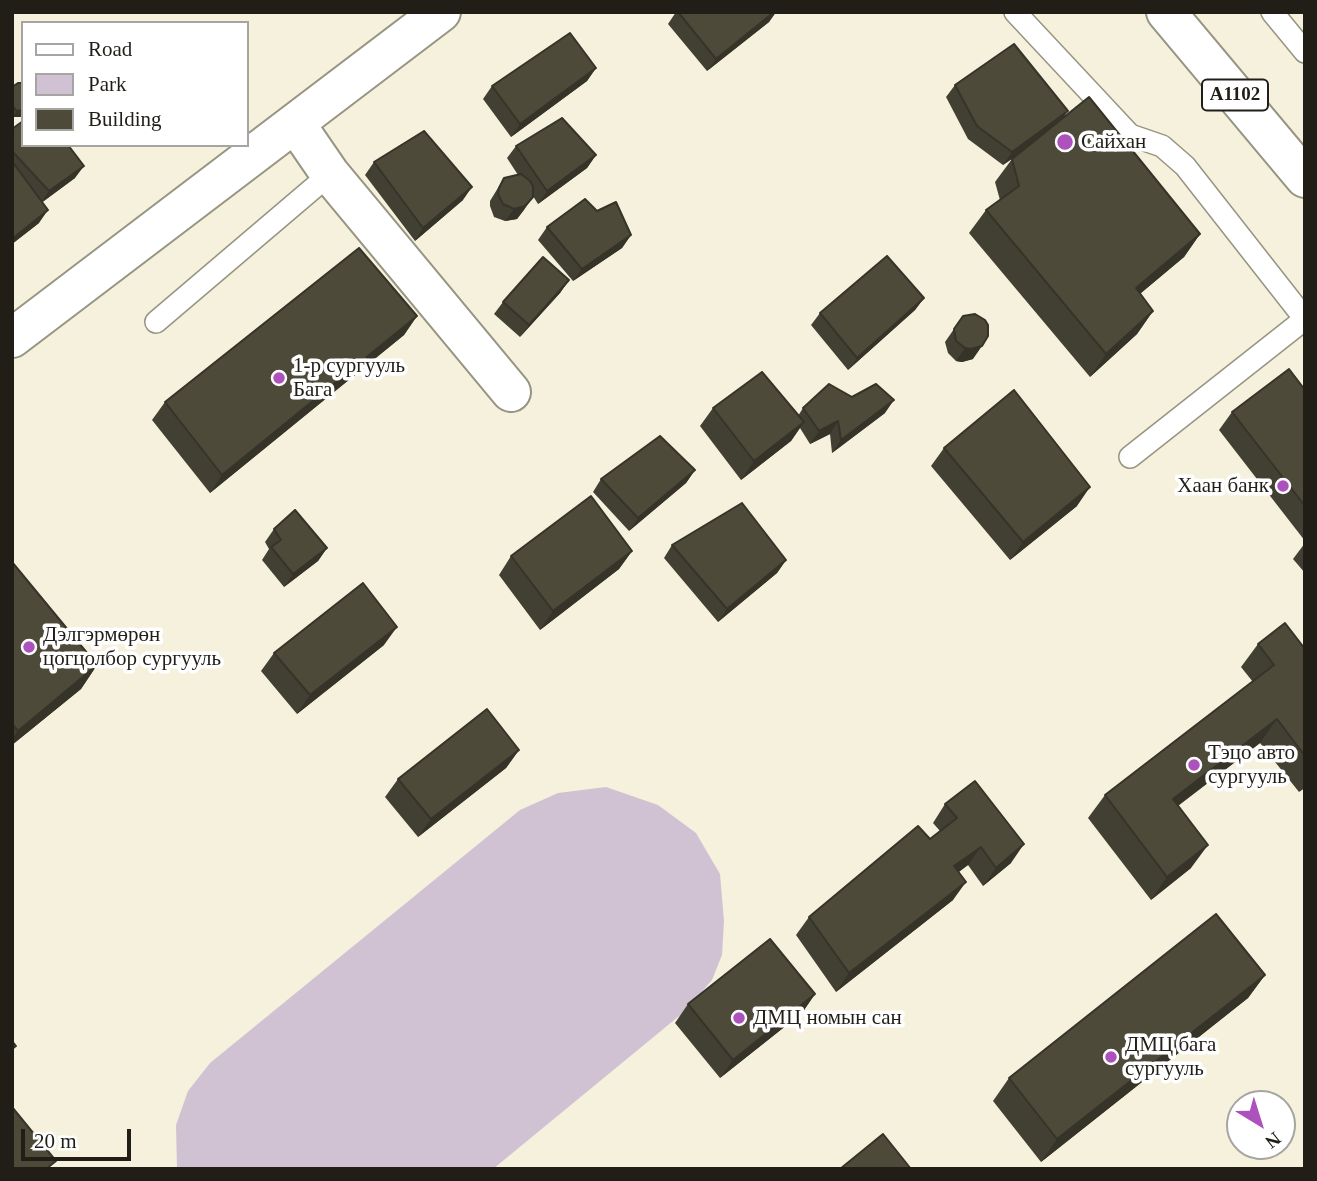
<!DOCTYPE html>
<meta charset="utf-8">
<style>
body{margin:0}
#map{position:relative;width:1317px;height:1181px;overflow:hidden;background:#f5f1dd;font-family:"Times New Roman",serif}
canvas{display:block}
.frame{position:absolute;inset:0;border:14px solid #201e17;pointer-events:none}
.legend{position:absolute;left:21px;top:21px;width:228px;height:126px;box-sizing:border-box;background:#fff;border:2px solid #a6a5a2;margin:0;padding:9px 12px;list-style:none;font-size:21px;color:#201e17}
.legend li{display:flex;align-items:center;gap:14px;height:35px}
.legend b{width:35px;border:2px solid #a6a5a2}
.north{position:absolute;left:1226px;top:1090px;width:70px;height:70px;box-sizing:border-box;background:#fff;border:2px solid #a6a5a2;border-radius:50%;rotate:142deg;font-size:19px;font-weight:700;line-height:28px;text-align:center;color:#201e17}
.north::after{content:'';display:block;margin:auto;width:24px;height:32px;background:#ad51bc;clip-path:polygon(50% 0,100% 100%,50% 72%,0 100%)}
.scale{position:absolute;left:21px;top:1129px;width:110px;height:32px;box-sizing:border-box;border:4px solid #201e17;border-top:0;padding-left:9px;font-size:21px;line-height:24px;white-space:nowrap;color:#201e17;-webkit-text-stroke:5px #fff;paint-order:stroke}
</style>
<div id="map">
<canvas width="1317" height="1181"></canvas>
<div class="frame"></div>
<ul class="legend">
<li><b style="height:9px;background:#fff"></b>Road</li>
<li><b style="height:19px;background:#d1c2d3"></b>Park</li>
<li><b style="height:19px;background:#4d4a3a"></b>Building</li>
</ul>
<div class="north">N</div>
<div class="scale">20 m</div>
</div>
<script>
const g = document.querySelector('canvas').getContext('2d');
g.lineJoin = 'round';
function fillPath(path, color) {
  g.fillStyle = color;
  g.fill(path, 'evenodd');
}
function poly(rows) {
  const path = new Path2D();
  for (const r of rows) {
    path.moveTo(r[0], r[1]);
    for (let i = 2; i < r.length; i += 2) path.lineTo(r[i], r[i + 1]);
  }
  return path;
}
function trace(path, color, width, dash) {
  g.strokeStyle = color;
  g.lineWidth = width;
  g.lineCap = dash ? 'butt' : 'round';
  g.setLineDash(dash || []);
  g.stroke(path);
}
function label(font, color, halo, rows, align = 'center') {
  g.font = font + ' "Times New Roman",serif';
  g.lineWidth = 7;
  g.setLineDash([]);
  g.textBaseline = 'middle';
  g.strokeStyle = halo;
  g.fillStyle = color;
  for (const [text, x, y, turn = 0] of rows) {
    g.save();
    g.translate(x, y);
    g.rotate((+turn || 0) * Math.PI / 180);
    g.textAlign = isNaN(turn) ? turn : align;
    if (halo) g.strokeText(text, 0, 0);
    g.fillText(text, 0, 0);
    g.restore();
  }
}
fillPath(poly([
 [606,787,658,805,696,833,720,874,724,921,722,955,712,980,684,1012,493,1169,177,1169,176,1125,188,1091,210,1063,520,810,558,793]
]), '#d1c2d3');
const service = poly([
 [1015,12,1130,135,1162,146,1185,166,1305,319],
 [1272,12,1305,52],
 [156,322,330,174],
 [1130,457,1305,319]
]);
const minor = poly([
 [295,123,330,174,511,392],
 [12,338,441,12]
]);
const primary = poly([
 [1166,12,1305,178]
]);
trace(service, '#979482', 24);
trace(minor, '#979482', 42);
trace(primary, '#979482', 42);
trace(service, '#fff', 21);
trace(minor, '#fff', 38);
trace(primary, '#fff', 38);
fillPath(poly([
 [676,12,776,12,769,22,707,71,668,24],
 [596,68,587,81,511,137,483,99,492,86],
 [23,83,23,116,12,117,12,87],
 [955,85,1064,117,1200,234,1184,257,1140,294,1153,311,1137,334,1090,377,969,233,986,210,1000,200,995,182,1012,159,1003,165,968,139,946,97],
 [12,129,75,178,42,202,39,223,12,244],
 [516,146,596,155,587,168,538,204,533,196,524,210,517,219,505,221,494,217,490,206,490,201,504,178,518,175,507,158],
 [374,162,463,200,415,241,365,175],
 [597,211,631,235,622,248,573,281,538,240,547,227],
 [569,280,560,293,520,337,494,314,503,302],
 [924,298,915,310,848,370,811,325,820,313],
 [417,316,404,335,210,493,152,420,165,402],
 [963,316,973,359,962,362,956,361,948,353,945,342],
 [1305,390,1305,541,1219,430,1232,412],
 [852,397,885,413,832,453,830,434,810,444,800,428,791,441,741,480,700,426,713,408,798,416,803,408],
 [944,448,1077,506,1010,560,931,466],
 [695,470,686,483,629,531,593,492,601,479],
 [274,529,327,548,318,561,284,587,262,560,269,549,265,542],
 [1305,543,1305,573,1293,559],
 [672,545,786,560,777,573,718,622,664,558],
 [632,551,619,569,540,630,499,575,511,556],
 [12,562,97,665,81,689,12,745],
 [1258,644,1305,649,1305,788,1299,792,1260,743,1178,806,1191,868,1151,900,1088,818,1105,795,1253,682,1241,667],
 [384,645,297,714,261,671,274,653],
 [519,750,506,768,418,837,385,797,398,779],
 [945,804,1011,863,983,886,968,865,959,872,953,900,836,992,796,935,809,917,930,839,940,831,933,823],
 [1265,975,1248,998,1041,1162,993,1101,1009,1078],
 [815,994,802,1013,720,1078,675,1023,688,1004]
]), '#424032');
fillPath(poly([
 [774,12,776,12,769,22,707,71,716,59],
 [596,68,587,81,511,137,520,124],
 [23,110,23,116,22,117,12,117,17,111],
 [1068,111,1059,124,1003,165,1012,152],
 [596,155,587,168,538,204,547,191],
 [84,166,75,178,40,204,49,191],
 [472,187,463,200,415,241,423,228],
 [533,197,517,219,505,221,514,209],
 [48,210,39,223,12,244,12,239],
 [1200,234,1184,257,1119,311,1136,288],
 [631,235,622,248,573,281,582,269],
 [569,280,560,293,520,337,529,325],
 [924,298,915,310,848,370,857,358],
 [1153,311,1137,334,1090,377,1106,354],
 [417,316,404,335,210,493,222,475],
 [982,346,973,359,962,362,956,361,965,348],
 [894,400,885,413,832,453,841,440],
 [838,421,830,434,810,444,819,431],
 [804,422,791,441,741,480,754,461],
 [695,470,686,483,629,531,638,518],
 [1090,487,1077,506,1010,560,1023,542],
 [327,548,318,561,284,587,293,574],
 [632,551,619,569,540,630,553,611],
 [786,560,777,573,718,622,727,609],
 [397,627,384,645,297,714,310,695],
 [97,665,81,689,12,745,12,738,18,731],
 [1277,719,1260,743,1156,822,1173,799],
 [519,750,506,768,418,837,431,819],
 [1024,844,1011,863,983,886,996,868],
 [1208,845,1191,868,1151,900,1167,877],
 [981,847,968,865,941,884,954,866],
 [966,882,953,900,836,992,849,973],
 [1265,975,1248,998,1041,1162,1057,1139],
 [815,994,802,1013,720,1078,733,1060]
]), '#363429');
const building = poly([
 [678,12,774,12,716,59,678,12],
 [570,33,596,68,520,124,492,86,570,33],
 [1014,44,1068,111,1012,152,977,126,955,85,1014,44],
 [18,83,23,83,23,110,17,111,12,106,12,87,18,83],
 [1089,97,1200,234,1136,288,1153,311,1106,354,986,210,1019,186,1012,159,1089,97],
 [562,118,596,155,547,191,516,146,562,118],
 [23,121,23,145,68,145,84,166,49,191,12,151,12,129,23,121],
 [424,131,472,187,423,228,374,162,424,131],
 [14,164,48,210,12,239,12,166,14,164],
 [521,174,530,181,533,186,533,197,525,206,514,209,503,204,498,194,499,188,504,178,521,174],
 [585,199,597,211,616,202,631,235,582,269,547,227,585,199],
 [359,248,417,316,222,475,165,402,359,248],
 [887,256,924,298,857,358,820,313,887,256],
 [543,257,569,280,529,325,503,302,543,257],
 [975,314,985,320,988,325,988,336,982,346,971,349,965,348,956,341,954,329,963,316,975,314],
 [1289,369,1305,390,1305,506,1232,412,1289,369],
 [762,372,804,422,754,461,713,408,762,372],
 [829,384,852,397,876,384,894,400,841,440,838,421,819,431,803,408,829,384],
 [1014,390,1090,487,1023,542,944,448,1014,390],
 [660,436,695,470,638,518,601,479,660,436],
 [591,496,632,551,553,611,511,556,591,496],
 [742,503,786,560,727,609,672,545,742,503],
 [295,510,327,548,293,574,271,547,281,540,274,529,295,510],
 [12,562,97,665,18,731,12,724,12,562],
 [363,583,397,627,310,695,274,653,363,583],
 [1285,623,1305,649,1305,756,1277,719,1173,799,1208,845,1167,877,1105,795,1274,665,1258,644,1285,623],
 [487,709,519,750,431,819,398,779,487,709],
 [975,781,1024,844,996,868,981,847,954,866,966,882,849,973,809,917,918,826,930,839,957,818,945,804,975,781],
 [1216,914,1265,975,1057,1139,1009,1078,1216,914],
 [770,939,815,994,733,1060,688,1004,770,939],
 [12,1041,16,1046,12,1049,12,1041],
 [12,1107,56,1161,46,1169,12,1169,12,1107],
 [883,1134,911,1169,840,1169,883,1134]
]);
fillPath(building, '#4d4a3a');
trace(building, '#363429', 2);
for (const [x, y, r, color] of [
 [1065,142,9,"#ad51bc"],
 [279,378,7,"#ad51bc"],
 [1283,486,7,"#ad51bc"],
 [29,647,7,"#ad51bc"],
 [1194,765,7,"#ad51bc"],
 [739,1018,7,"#ad51bc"],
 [1111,1057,7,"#ad51bc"]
]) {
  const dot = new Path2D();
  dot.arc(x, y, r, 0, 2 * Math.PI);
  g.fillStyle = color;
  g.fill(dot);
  trace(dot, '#fff', 2.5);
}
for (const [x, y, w] of [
 [1235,95,66]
]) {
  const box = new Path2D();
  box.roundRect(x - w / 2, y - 15.5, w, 31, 5);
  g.fillStyle = '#fff';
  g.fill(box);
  trace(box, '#201e17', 2);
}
label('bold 19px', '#201e17', null, [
 ["A1102",1235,95]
]);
label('21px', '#201e17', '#fff', [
 ["Сайхан",1081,142],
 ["1-р сургууль",293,366],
 ["Бага",293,390],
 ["Хаан банк",1269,486,"right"],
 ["Дэлгэрмөрөн",43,635],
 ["цогцолбор сургууль",43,659],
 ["Тэцо авто",1208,753],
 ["сургууль",1208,777],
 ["ДМЦ номын сан",753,1018],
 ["ДМЦ бага",1125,1045],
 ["сургууль",1125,1069]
], 'left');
</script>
